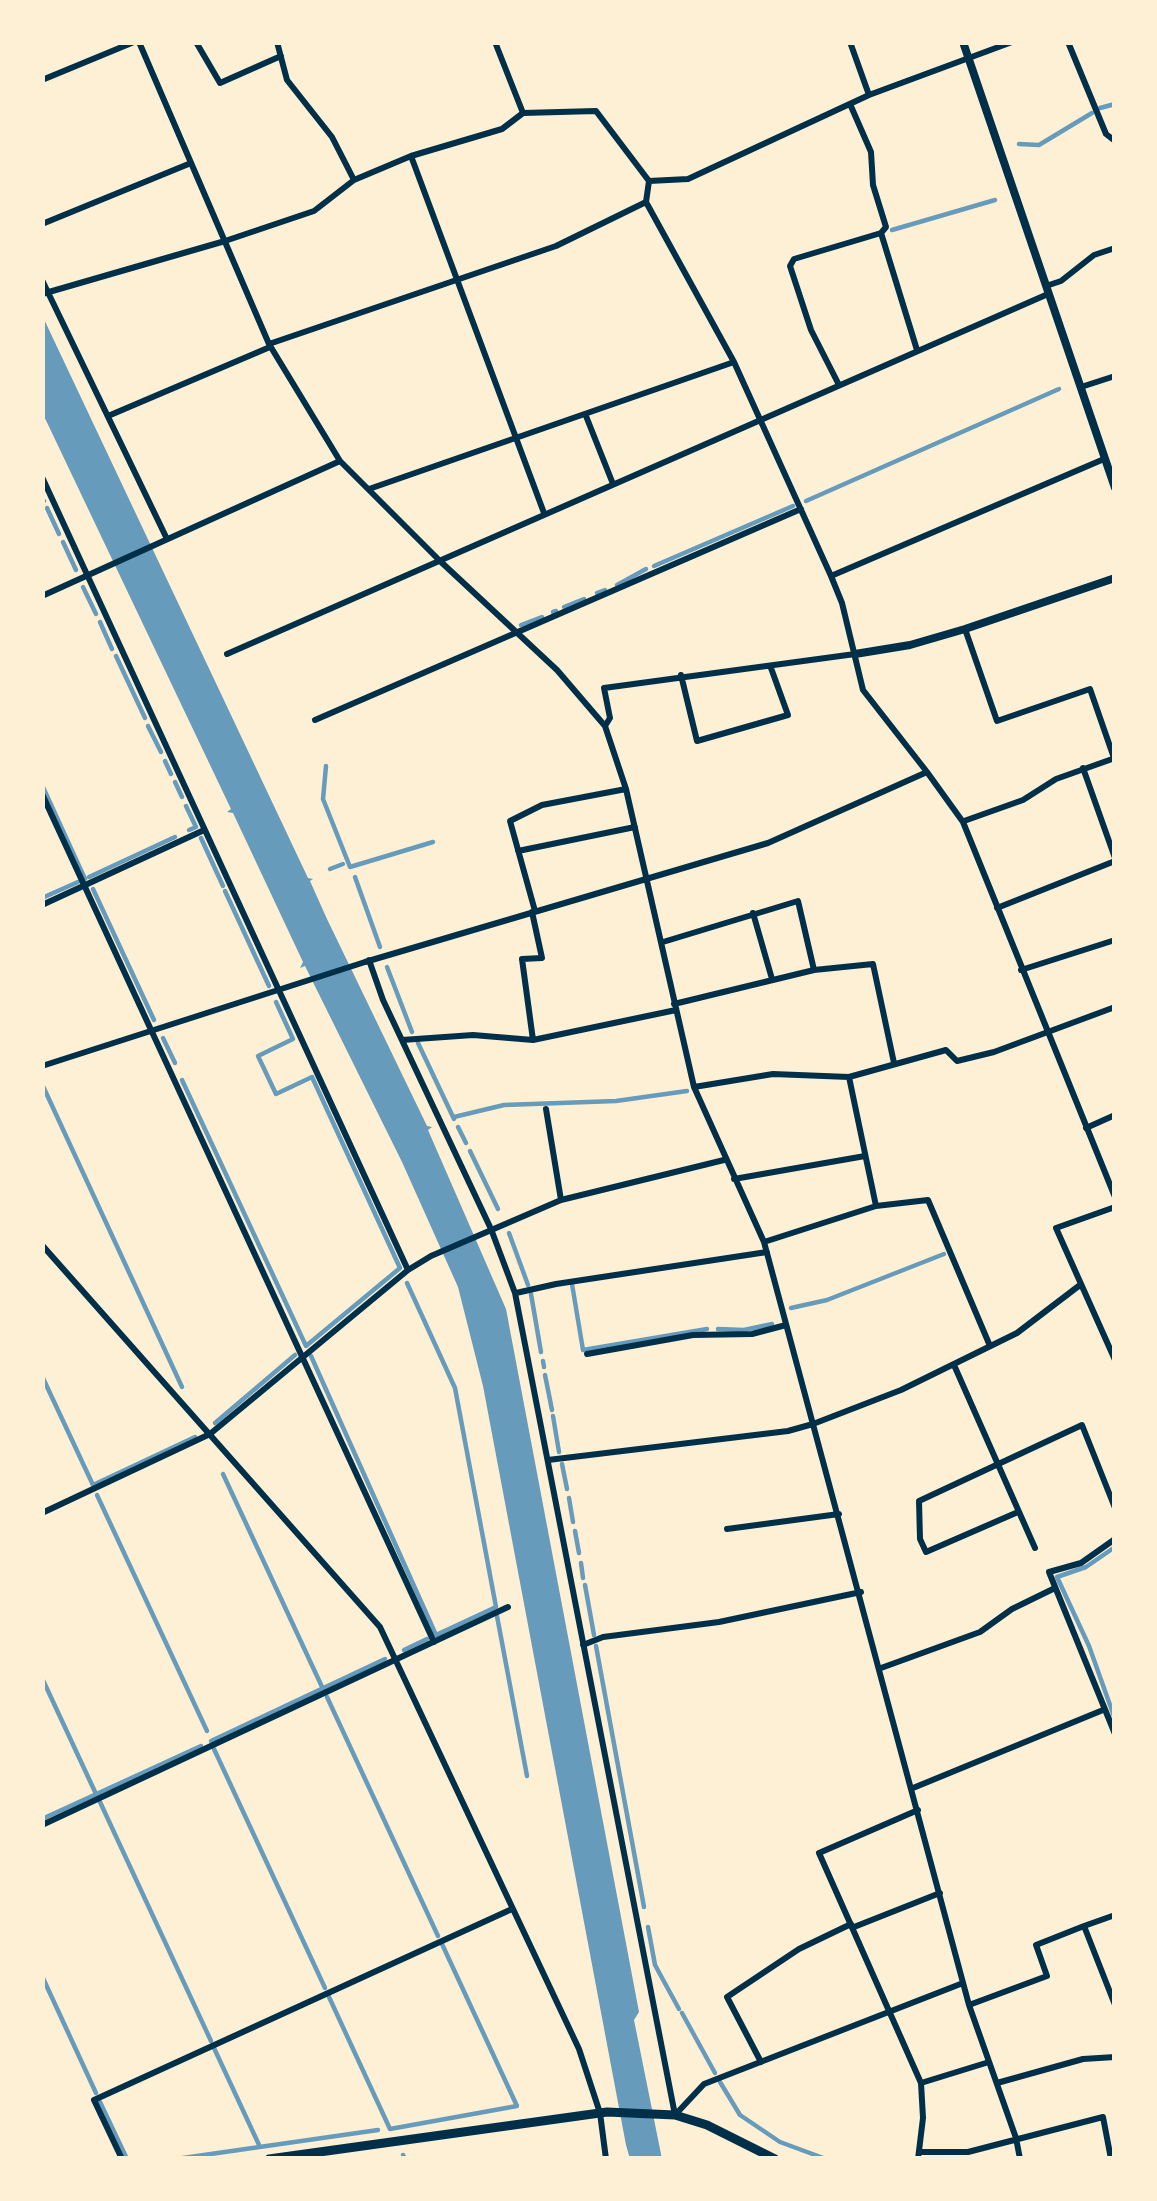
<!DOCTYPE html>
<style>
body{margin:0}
#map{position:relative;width:1157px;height:2201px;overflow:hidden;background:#fdf0d5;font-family:Overpass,sans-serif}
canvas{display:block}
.frame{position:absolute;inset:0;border:45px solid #fdf0d5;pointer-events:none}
</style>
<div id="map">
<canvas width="1157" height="2201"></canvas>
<div class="frame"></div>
</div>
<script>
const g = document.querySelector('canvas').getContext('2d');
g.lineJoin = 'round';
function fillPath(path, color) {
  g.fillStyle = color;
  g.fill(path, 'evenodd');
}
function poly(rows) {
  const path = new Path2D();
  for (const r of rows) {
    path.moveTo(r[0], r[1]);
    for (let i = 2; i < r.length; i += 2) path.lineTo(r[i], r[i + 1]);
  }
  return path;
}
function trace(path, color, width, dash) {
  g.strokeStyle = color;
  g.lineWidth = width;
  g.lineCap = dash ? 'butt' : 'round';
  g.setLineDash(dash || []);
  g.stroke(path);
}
fillPath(poly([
 [42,315,308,878,313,879,310,881,327,919,427,1126,432,1127,428,1130,506,1309,639,2012,634,2020,662,2159,630,2159,626,2145,483,1386,458,1287,402,1162,305,966,300,968,303,962,233,813,227,812,231,809,42,412]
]), '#669bbc');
trace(poly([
 [1100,108,1115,104],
 [1019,144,1039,145,1092,113],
 [892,230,995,200],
 [42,498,44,501],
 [806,501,1059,389],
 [47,508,59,534],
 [63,542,76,570],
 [654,566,793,506],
 [617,585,646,569],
 [83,587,96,614],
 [597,593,605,590],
 [564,607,584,599],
 [553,612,556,611],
 [100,622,112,649],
 [521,625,542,617],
 [116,656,145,718],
 [148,726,161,752],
 [165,761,171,774],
 [326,766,323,799,350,867,433,842],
 [175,782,182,797],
 [42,785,85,879],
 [186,806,196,827,189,830],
 [201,838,223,886],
 [330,869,343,864],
 [89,877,175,837],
 [355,877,380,947],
 [93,889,154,1020],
 [225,891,269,986],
 [42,898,78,882],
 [387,967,412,1032],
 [163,1038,175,1063],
 [418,1043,454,1119],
 [182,1080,306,1346,400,1268,312,1077,276,1094,258,1056,293,1039,276,1002],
 [42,1084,182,1387],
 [454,1117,504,1105,616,1101,687,1091],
 [458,1127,466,1143],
 [470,1151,498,1209],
 [509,1233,528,1285],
 [572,1284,583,1350,707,1329],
 [531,1294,541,1352],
 [791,1308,827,1300,944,1254],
 [718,1329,744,1330,772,1324],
 [311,1356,436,1635,496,1607,455,1388,407,1283],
 [543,1361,544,1367],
 [545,1375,552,1410],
 [42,1376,93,1485,195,1437],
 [553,1416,559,1452],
 [215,1423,295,1355],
 [562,1464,567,1489],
 [223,1474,323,1689],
 [97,1495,207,1731],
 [569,1498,573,1522],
 [575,1531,579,1553],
 [1115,1547,1086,1567,1057,1577,1089,1646,1115,1719],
 [581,1563,583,1578],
 [585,1585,594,1635],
 [497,1616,527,1776],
 [596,1646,644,1907],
 [404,1650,427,1639],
 [42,1678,96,1794],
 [327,1697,438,1936],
 [211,1741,385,1659],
 [214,1749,325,1988],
 [100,1802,211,2041],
 [42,1819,201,1746],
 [648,1927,655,1965,679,2009],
 [42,1976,96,2093],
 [329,1997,390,2129,517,2106,442,1944],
 [682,2013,715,2073],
 [214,2048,260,2147],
 [720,2082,740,2115,780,2142,826,2159],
 [100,2102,127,2159],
 [403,2155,405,2159],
 [176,2159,378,2130]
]), '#669bbc', 4.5);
trace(poly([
 [139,42,269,344,340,461,440,561,557,670,605,726,626,789,694,1087,764,1242,969,2005,1016,2138,1020,2159],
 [196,42,220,83,281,56],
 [277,42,287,80,332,137,354,180],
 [495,42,523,113],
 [850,42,869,95],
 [1068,42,1106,134,1115,141],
 [42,80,134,42],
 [411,156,544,513],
 [649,181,688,179,869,95,1012,42],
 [646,202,734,362,831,576,842,603,863,690,927,772],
 [42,224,191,163],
 [881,233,917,350],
 [42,280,167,539],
 [1046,286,1061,281,1094,255,1115,248],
 [42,294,225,241,314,211,354,180,411,156,502,129,523,113,596,111,649,181,646,202,556,246,269,344],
 [839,385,811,330,790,266,794,259,881,233,886,227,873,185,871,152,850,104],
 [1081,387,1115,376],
 [108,416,270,347],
 [586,416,613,484],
 [42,477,408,1270],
 [369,489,734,362],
 [831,576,1104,459],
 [42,596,340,461],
 [965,629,997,721,1090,689,1114,758],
 [227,654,1048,294],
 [681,675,697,741,788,715,771,668],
 [315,720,801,509],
 [605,726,610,718,604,688,855,654],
 [1083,768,1115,858],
 [42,794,434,1642],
 [964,821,1023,800,1056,779,1115,758],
 [518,851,635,827],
 [42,905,202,831],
 [997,908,1115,861],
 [535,911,510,821,542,805,626,789],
 [532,912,542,958,522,959,533,1040,676,1010],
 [753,913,772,979],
 [663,942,798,901,814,970],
 [369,960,383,1000,491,1229,515,1293,675,2115],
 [1021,970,1115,940],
 [674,1004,814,970,873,964,894,1063],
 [402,1040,473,1035,533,1040],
 [42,1066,365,962,768,843,927,772,963,822,1115,1197],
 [849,1077,876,1206],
 [694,1087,773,1074,849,1077,946,1050,957,1061,994,1052,1115,1007],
 [546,1109,561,1200],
 [1086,1128,1115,1115],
 [734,1179,865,1156],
 [1115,1207,1056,1228,1115,1360],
 [764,1242,876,1206,928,1200,990,1346],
 [42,1245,380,1627,579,2049,600,2113,606,2159],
 [516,1293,556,1284,767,1252],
 [587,1354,693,1335,752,1334,786,1325],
 [954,1365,1035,1548],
 [548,1460,788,1431,813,1424,901,1390,1017,1333,1080,1285],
 [1018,1512,926,1552,920,1539,919,1501,1082,1425,1115,1508],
 [42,1513,210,1434,408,1270,431,1256,561,1200,724,1160],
 [727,1529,839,1514],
 [1115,1539,1081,1563,1049,1572,1115,1734],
 [583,1645,603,1637,719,1622,861,1592],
 [881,1668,980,1632,1012,1609,1055,1588],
 [913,1788,1103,1710],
 [42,1825,508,1607],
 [1115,1915,1084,1926,1115,2005],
 [854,1927,940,1893],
 [969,2005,1047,1976,1036,1945,1084,1926],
 [761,2062,727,1997,799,1949,851,1924],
 [921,2083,989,2062],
 [997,2083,1083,2059,1115,2057],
 [675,2115,704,2084,963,1983],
 [920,2152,968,2152,1103,2117,1111,2159],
 [122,2159,94,2100,512,1909],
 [918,2159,923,2118,921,2083,819,1853,918,1810]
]), '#003049', 6);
trace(poly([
 [963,42,1115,488],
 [855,654,910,645,965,629,1115,578]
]), '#003049', 8);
trace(poly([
 [269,2159,607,2112,675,2115,707,2125,775,2159]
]), '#003049', 9);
</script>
